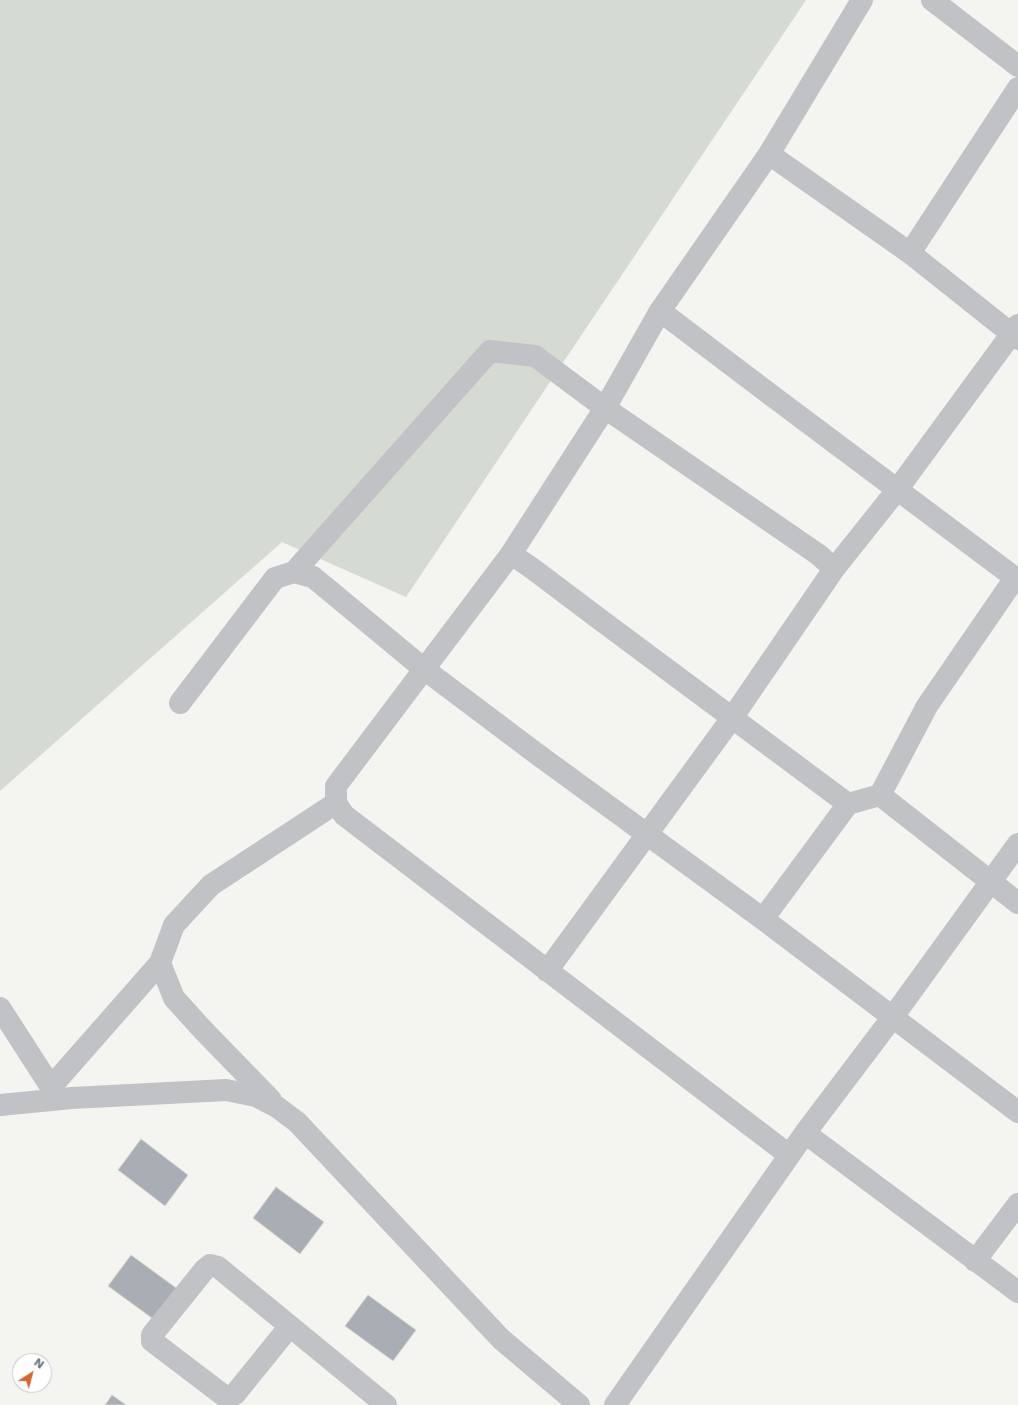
<!DOCTYPE html>
<style>
body{margin:0}
#map{position:relative;width:1018px;height:1405px;overflow:hidden;background:#f4f4f1;font-family:"DejaVu Sans",sans-serif}
canvas{display:block}
.north{position:absolute;left:12px;top:1353px;width:40px;height:40px;box-sizing:border-box;background:#fff;border:1px solid #c2c6cc;border-radius:50%;rotate:36deg;font-size:11px;font-weight:700;line-height:16px;text-align:center;color:#66717f}
.north::after{content:'';display:block;margin:auto;width:14px;height:18px;background:#d16734;clip-path:polygon(50% 0,100% 100%,50% 72%,0 100%)}
</style>
<div id="map">
<canvas width="1018" height="1405"></canvas>
<div class="north">N</div>
</div>
<script>
const g = document.querySelector('canvas').getContext('2d');
g.lineJoin = 'round';
function fillPath(path, color) {
  g.fillStyle = color;
  g.fill(path, 'evenodd');
}
function poly(rows) {
  const path = new Path2D();
  for (const r of rows) {
    path.moveTo(r[0], r[1]);
    for (let i = 2; i < r.length; i += 2) path.lineTo(r[i], r[i + 1]);
  }
  return path;
}
function trace(path, color, width, dash) {
  g.strokeStyle = color;
  g.lineWidth = width;
  g.lineCap = dash ? 'butt' : 'round';
  g.setLineDash(dash || []);
  g.stroke(path);
}
fillPath(poly([
 [0,0,806,0,406,597,282,542,0,791]
]), '#d5dad2');
const building = poly([
 [141,1139,188,1175,165,1206,118,1170,141,1139],
 [276,1187,324,1222,300,1254,253,1218,276,1187],
 [131,1255,179,1290,156,1321,108,1286,131,1255],
 [368,1295,416,1330,393,1361,345,1326,368,1295],
 [112,1395,126,1405,105,1405,112,1395]
]);
fillPath(building, '#a9aeb4');
trace(building, '#d5d5d3', 1);
trace(poly([
 [932,0,1018,66],
 [769,154,910,253,1018,339],
 [910,253,1018,88],
 [660,311,769,154,862,0],
 [511,554,605,408,660,311,771,395,1018,580],
 [834,569,897,490,1018,325],
 [294,572,490,351,535,356,605,408,819,555,834,569,732,718,547,971],
 [180,703,275,578,294,572,313,577,424,669,537,754,763,919,1018,1112],
 [880,795,1018,903],
 [763,919,848,804],
 [0,1008,58,1098],
 [51,1087,160,963],
 [271,1100,203,1030,174,998,160,963,174,925,211,885,336,803],
 [0,1105,72,1098,226,1090,256,1096,277,1107,297,1122,501,1339,579,1405],
 [805,1133,1018,1292],
 [789,1155,344,815,336,803,336,786,511,554,533,569,594,615,848,804,880,795,927,706,1015,578],
 [975,1261,1018,1204],
 [290,1326,235,1394,228,1398,223,1395,152,1341,152,1335,205,1269,210,1265,218,1267,386,1405],
 [615,1405,805,1133,892,1018,1018,844]
]), '#c0c2c6', 22);
</script>
